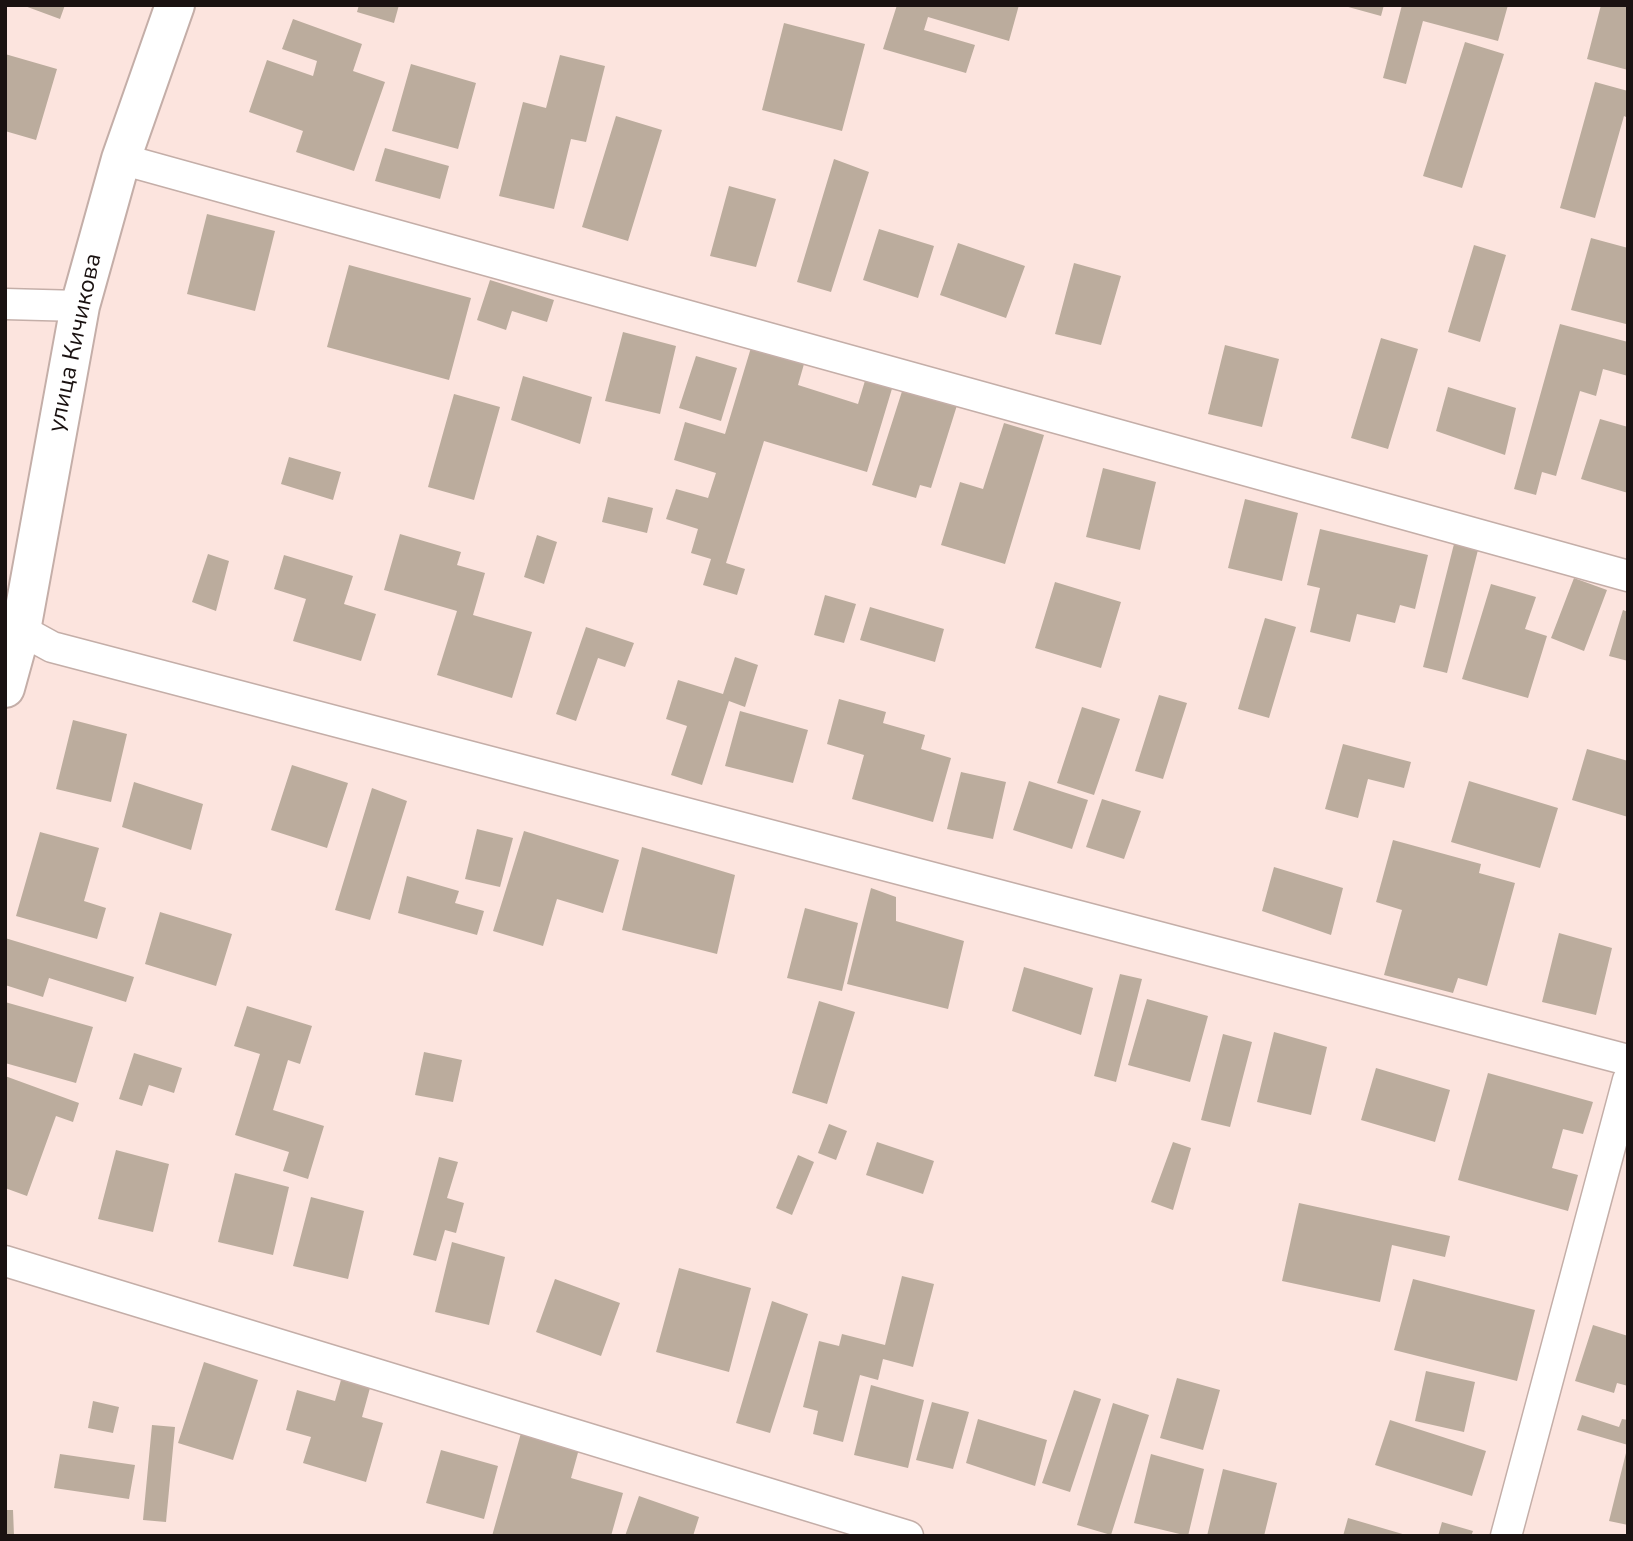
<!DOCTYPE html>
<meta charset="utf-8">
<style>
body{margin:0}
#map{position:relative;width:1633px;height:1541px;overflow:hidden;background:#fce4de;font-family:"Nunito Sans",sans-serif}
canvas{display:block}
.frame{position:absolute;inset:0;border:7px solid #1a1211;pointer-events:none}
</style>
<div id="map">
<canvas width="1633" height="1541"></canvas>
<div class="frame"></div>
</div>
<script>
const g = document.querySelector('canvas').getContext('2d');
g.lineJoin = 'round';
function fillPath(path, color) {
  g.fillStyle = color;
  g.fill(path, 'evenodd');
}
function poly(rows) {
  const path = new Path2D();
  for (const r of rows) {
    path.moveTo(r[0], r[1]);
    for (let i = 2; i < r.length; i += 2) path.lineTo(r[i], r[i + 1]);
  }
  return path;
}
function trace(path, color, width, dash) {
  g.strokeStyle = color;
  g.lineWidth = width;
  g.lineCap = dash ? 'butt' : 'round';
  g.setLineDash(dash || []);
  g.stroke(path);
}
function label(font, color, halo, rows, align = 'center') {
  g.font = font + ' "Nunito Sans",sans-serif';
  g.lineWidth = 5;
  g.setLineDash([]);
  g.textBaseline = 'middle';
  g.strokeStyle = halo;
  g.fillStyle = color;
  for (const [text, x, y, turn = 0] of rows) {
    g.save();
    g.translate(x, y);
    g.rotate((+turn || 0) * Math.PI / 180);
    g.textAlign = isNaN(turn) ? turn : align;
    if (halo) g.strokeText(text, 0, 0);
    g.fillText(text, 0, 0);
    g.restore();
  }
}
fillPath(poly([
 [22,5,65,5,60,19],
 [359,5,399,5,394,23,357,12],
 [897,5,1019,5,1009,41,928,17,924,30,975,45,966,73,883,49],
 [1341,5,1384,5,1381,16],
 [1402,5,1508,5,1498,41,1423,21,1406,84,1383,78],
 [1601,5,1628,5,1628,70,1587,59],
 [293,19,362,44,353,71,385,82,354,171,296,152,303,131,249,112,267,60,313,76,317,61,282,49],
 [784,23,865,44,842,131,762,110],
 [1465,42,1504,54,1462,188,1423,176],
 [5,54,57,69,36,140,5,131],
 [560,55,605,66,586,142,571,139,554,209,499,196,523,102,546,108],
 [411,64,476,83,458,149,392,131],
 [1595,82,1628,91,1628,118,1624,116,1595,218,1560,208],
 [616,116,662,130,628,241,582,227],
 [385,148,449,166,440,199,375,181],
 [834,159,869,172,831,292,797,282],
 [729,186,776,199,756,267,710,256],
 [207,214,275,231,255,311,187,294],
 [879,229,934,246,918,298,863,280],
 [1591,238,1628,248,1628,319,1626,324,1571,310],
 [958,243,1025,266,1006,318,940,295],
 [1474,245,1506,255,1480,342,1448,332],
 [1074,263,1121,276,1101,345,1055,334],
 [349,265,471,298,449,380,327,347],
 [490,280,554,300,547,322,512,311,506,330,477,320],
 [1560,324,1628,342,1628,376,1603,369,1596,396,1580,391,1556,476,1542,472,1536,495,1514,489],
 [623,332,676,346,660,414,605,401],
 [1381,338,1418,349,1388,449,1351,438],
 [753,341,806,357,798,385,858,404,867,374,894,382,867,472,764,441,726,563,745,569,737,595,703,585,711,559,691,553,698,529,666,519,676,489,708,498,716,473,674,460,685,422,725,434],
 [1225,345,1279,359,1262,427,1208,414],
 [696,356,737,368,721,421,679,408],
 [523,376,592,397,580,444,511,420],
 [905,382,959,399,931,488,920,485,916,498,872,485],
 [1448,387,1516,408,1505,455,1436,431],
 [454,394,500,407,474,500,428,487],
 [1600,419,1628,427,1628,493,1581,479],
 [1004,423,1044,435,1005,564,941,545,960,482,983,489],
 [289,457,341,472,333,500,281,484],
 [1103,468,1156,482,1140,550,1086,537],
 [608,497,653,508,647,533,602,522],
 [1245,499,1298,513,1282,581,1228,568],
 [1320,529,1428,555,1415,609,1400,605,1395,623,1357,614,1350,642,1310,632,1320,588,1307,585],
 [400,534,461,552,457,565,485,573,473,615,532,632,512,698,437,675,457,611,384,590],
 [537,535,557,542,544,584,524,577],
 [1455,540,1479,546,1447,673,1423,667],
 [208,554,229,561,216,611,192,602],
 [284,555,353,576,344,604,376,614,361,661,293,641,306,599,274,589],
 [1574,578,1607,590,1584,651,1551,638],
 [1055,582,1121,602,1101,668,1035,648],
 [1491,584,1536,597,1525,629,1547,636,1528,698,1462,679],
 [825,595,856,604,844,643,814,635],
 [870,607,944,629,935,662,860,640],
 [1623,610,1628,612,1628,661,1609,656],
 [1265,618,1296,627,1269,718,1238,709],
 [586,627,634,643,625,667,598,658,576,721,556,714],
 [735,657,758,665,745,707,729,701,702,785,671,775,687,726,666,719,678,680,723,694],
 [1159,695,1187,703,1163,779,1135,771],
 [839,699,886,712,883,723,925,735,921,749,951,758,933,822,852,799,864,755,827,744],
 [1082,707,1120,719,1094,795,1057,783],
 [740,711,808,730,793,783,725,766],
 [73,720,127,734,111,802,56,789],
 [1343,744,1411,762,1404,788,1368,779,1358,818,1325,809],
 [1587,749,1628,761,1628,817,1572,800],
 [292,765,348,783,327,848,271,830],
 [961,772,1006,782,993,839,947,829],
 [1029,781,1088,800,1072,849,1013,830],
 [1469,781,1558,808,1540,868,1451,842],
 [134,782,203,804,191,850,122,827],
 [372,788,407,801,370,920,335,910],
 [1102,799,1141,811,1124,859,1086,847],
 [477,829,513,838,500,887,465,879],
 [524,831,619,860,603,913,557,899,543,946,493,931],
 [40,832,99,848,84,901,106,908,97,939,16,916],
 [1393,840,1481,864,1479,873,1515,883,1487,986,1458,978,1453,993,1384,975,1402,910,1376,902],
 [642,847,735,875,717,954,622,930],
 [1274,867,1343,888,1331,935,1262,911],
 [407,876,459,891,455,903,484,911,477,935,398,913],
 [871,888,896,897,896,921,964,941,948,1009,847,984],
 [805,908,858,923,842,991,787,978],
 [160,912,232,934,216,986,145,964],
 [1559,933,1612,948,1596,1015,1542,1002],
 [5,938,134,977,126,1002,49,978,43,997,5,985],
 [1024,967,1093,988,1081,1035,1012,1011],
 [1120,974,1142,979,1116,1082,1094,1076],
 [1147,999,1208,1016,1190,1082,1128,1065],
 [819,1001,855,1012,827,1104,792,1093],
 [5,1002,93,1027,76,1083,5,1063],
 [247,1006,312,1026,300,1064,288,1060,273,1110,324,1126,308,1179,283,1171,289,1152,235,1135,260,1054,234,1046],
 [1274,1032,1327,1047,1311,1115,1257,1102],
 [1223,1034,1252,1042,1230,1127,1201,1120],
 [424,1052,462,1060,453,1102,415,1095],
 [134,1053,182,1068,174,1093,149,1085,142,1106,119,1099],
 [1376,1068,1450,1090,1435,1142,1361,1120],
 [1488,1073,1593,1102,1583,1134,1563,1129,1552,1168,1578,1175,1568,1211,1458,1180],
 [5,1076,79,1103,73,1122,56,1116,27,1196,5,1188,5,1125,7,1121,5,1120],
 [829,1124,847,1131,836,1160,818,1153],
 [877,1142,934,1161,923,1194,866,1175],
 [1173,1142,1191,1148,1173,1210,1151,1202],
 [116,1150,169,1164,153,1232,98,1219],
 [798,1155,814,1162,792,1215,776,1208],
 [439,1157,458,1162,447,1198,464,1203,456,1233,445,1230,436,1261,413,1255],
 [235,1173,289,1187,273,1255,218,1242],
 [311,1197,364,1211,348,1279,293,1266],
 [1299,1203,1450,1236,1445,1257,1392,1245,1380,1302,1282,1281],
 [452,1242,505,1257,489,1325,435,1312],
 [679,1268,751,1288,729,1372,656,1352],
 [902,1276,934,1284,913,1367,883,1359,878,1380,860,1375,843,1442,813,1434,818,1411,803,1407,819,1341,839,1346,842,1334,885,1345],
 [555,1279,620,1303,601,1356,536,1332],
 [1413,1279,1535,1310,1517,1381,1394,1350],
 [772,1301,808,1314,770,1433,736,1423],
 [1593,1325,1628,1336,1628,1386,1617,1383,1614,1393,1575,1381],
 [204,1362,258,1380,233,1460,178,1443],
 [1426,1371,1475,1382,1464,1432,1415,1421],
 [1177,1378,1220,1390,1203,1450,1160,1438],
 [341,1380,370,1388,362,1417,383,1423,366,1482,303,1463,311,1437,286,1430,297,1390,335,1401],
 [871,1385,924,1400,908,1468,854,1455],
 [1074,1390,1101,1399,1070,1492,1042,1483],
 [93,1401,119,1407,113,1433,88,1428],
 [932,1402,969,1412,953,1469,916,1460],
 [1113,1403,1149,1415,1111,1535,1077,1525],
 [1582,1415,1619,1427,1622,1419,1628,1420,1628,1445,1577,1430],
 [978,1419,1047,1440,1035,1486,966,1463],
 [1390,1420,1486,1451,1472,1496,1375,1465],
 [152,1425,175,1427,166,1522,143,1520],
 [521,1433,579,1449,571,1478,623,1493,611,1536,492,1536],
 [1627,1449,1628,1449,1628,1525,1609,1521],
 [441,1450,498,1466,484,1519,426,1503],
 [60,1454,135,1465,129,1499,54,1488],
 [1151,1454,1204,1469,1188,1536,1134,1523],
 [1223,1469,1277,1483,1264,1536,1207,1536],
 [639,1496,699,1517,693,1536,625,1536],
 [5,1510,13,1510,14,1536,5,1536],
 [1348,1518,1406,1535,1406,1536,1343,1536],
 [1442,1522,1473,1531,1471,1536,1438,1536]
]), '#bbac9d');
const street = poly([
 [121,159,1628,576],
 [5,304,80,306],
 [21,630,52,647,1628,1060],
 [5,1261,908,1536],
 [1506,1536,1628,1080]
]);
const secondary = poly([
 [5,688,21,630,80,306,121,159,175,5]
]);
trace(street, '#c4aea8', 33);
trace(secondary, '#c4aea8', 42);
trace(street, '#fff', 30);
trace(secondary, '#fff', 38);
label('24px', '#1a1211', '#fff', [
 ["улица Кичикова",76,343,-78]
]);
</script>
